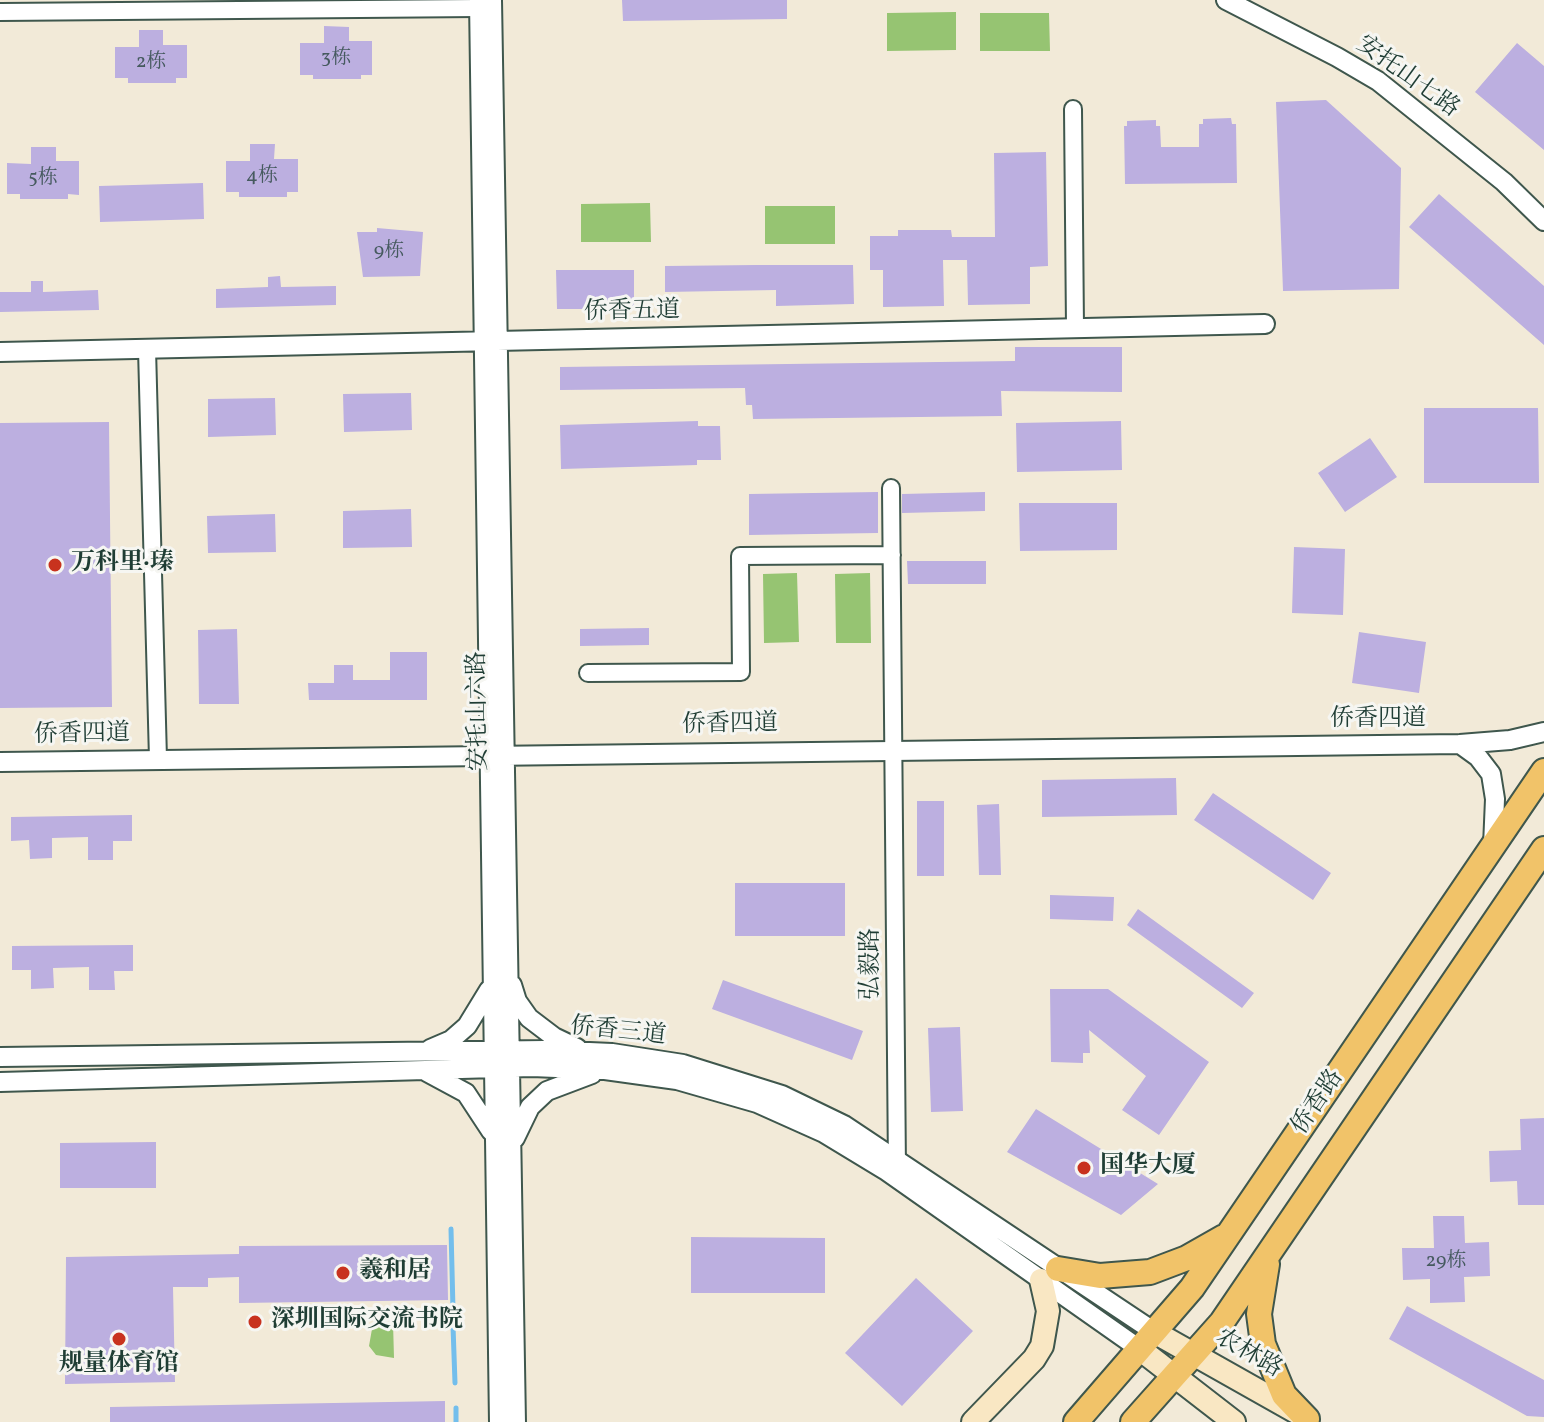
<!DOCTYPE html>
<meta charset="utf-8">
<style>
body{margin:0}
canvas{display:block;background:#f2ead8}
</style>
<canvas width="1544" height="1422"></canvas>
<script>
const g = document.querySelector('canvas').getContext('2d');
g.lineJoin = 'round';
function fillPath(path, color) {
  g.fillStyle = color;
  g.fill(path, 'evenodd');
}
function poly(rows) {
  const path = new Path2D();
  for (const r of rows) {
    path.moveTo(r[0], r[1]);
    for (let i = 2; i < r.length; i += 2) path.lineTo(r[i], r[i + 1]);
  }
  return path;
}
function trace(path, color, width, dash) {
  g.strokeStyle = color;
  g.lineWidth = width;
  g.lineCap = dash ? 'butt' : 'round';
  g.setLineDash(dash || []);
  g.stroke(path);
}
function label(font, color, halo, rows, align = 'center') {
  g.font = font + ' Vollkorn,"Noto Serif SC",serif';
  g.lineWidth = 6;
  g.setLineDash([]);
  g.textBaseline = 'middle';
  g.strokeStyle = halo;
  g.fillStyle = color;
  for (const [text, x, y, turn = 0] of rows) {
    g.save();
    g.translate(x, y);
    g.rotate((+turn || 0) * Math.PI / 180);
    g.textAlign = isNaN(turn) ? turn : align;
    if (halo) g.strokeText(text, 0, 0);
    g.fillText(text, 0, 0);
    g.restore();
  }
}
fillPath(poly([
 [956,12,956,50,887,51,887,13],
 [980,13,1049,13,1050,51,980,51],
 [650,203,651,242,581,242,581,204],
 [765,206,835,206,835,244,765,244],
 [797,573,799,642,764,643,763,574],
 [870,573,871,643,836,643,835,574],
 [382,1322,393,1322,394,1358,376,1355,369,1346,372,1329]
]), '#96c472');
trace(poly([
 [451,1229,453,1310],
 [453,1326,455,1383],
 [456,1408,456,1422]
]), '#73beec', 5);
fillPath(poly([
 [622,0,787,0,787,19,623,21],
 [324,26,349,27,349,41,372,41,372,75,361,75,361,79,313,79,313,75,300,75,300,43,324,43],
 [139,30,163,30,163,45,187,45,187,78,176,78,176,83,128,83,128,78,115,78,115,47,139,47],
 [1517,43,1544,66,1544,150,1475,92],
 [1326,100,1401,168,1399,289,1283,291,1276,102],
 [1231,118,1232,124,1236,124,1237,183,1125,184,1124,126,1127,126,1127,121,1156,120,1156,126,1160,126,1161,147,1199,147,1199,124,1203,124,1203,119],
 [250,144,275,144,274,159,298,159,298,192,287,192,287,197,239,197,239,192,226,192,226,161,250,161],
 [31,147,56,147,56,161,79,161,79,195,68,194,68,199,20,199,20,194,7,194,7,163,31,164],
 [1046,152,1048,266,1030,267,1030,304,968,305,967,260,943,260,944,306,883,307,883,270,870,270,870,236,898,236,898,230,951,230,952,237,995,237,994,153],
 [203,183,204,219,100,222,99,186],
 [1439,194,1544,286,1544,345,1409,227],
 [377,228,423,232,420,276,363,277,357,232,377,232],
 [756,265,853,265,854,304,776,306,776,290,665,292,665,266],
 [556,270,634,270,634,309,557,309],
 [280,276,281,287,336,286,336,305,216,308,216,289,268,287,268,277],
 [31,281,43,281,43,292,98,290,99,310,0,312,0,292,31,292],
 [1015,347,1122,347,1122,392,1001,391,1002,416,753,419,752,405,746,405,745,388,560,390,560,367,1015,361],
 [411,393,412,430,344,432,343,394],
 [275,398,276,435,208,437,208,399],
 [1424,408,1538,408,1539,483,1424,483],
 [698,421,698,426,720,426,721,460,697,460,697,465,561,469,560,425],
 [1121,421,1122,470,1017,472,1016,423],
 [109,422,112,707,0,708,0,423],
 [1370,438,1397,477,1345,512,1318,473],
 [878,492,878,533,749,535,749,494],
 [985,492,985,511,902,513,902,494],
 [1019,503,1117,503,1117,550,1020,551],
 [411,509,412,547,343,548,343,511],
 [275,514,276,552,208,553,207,516],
 [1294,547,1345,549,1343,615,1292,613],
 [907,561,986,561,986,584,908,584],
 [649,628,649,645,580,646,580,629],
 [237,629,239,704,199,704,198,630],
 [1359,632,1426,642,1419,693,1352,683],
 [390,652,427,652,427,700,309,700,308,683,334,683,334,665,353,665,353,680,390,680],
 [1176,778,1177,815,1042,817,1042,780],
 [1213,793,1331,873,1313,900,1194,820],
 [917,801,944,801,944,876,917,876],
 [999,804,1001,875,979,875,977,805],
 [132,815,132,841,113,841,113,860,88,860,88,837,52,838,52,858,30,859,29,840,11,841,11,817],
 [735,883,845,883,845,936,735,936],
 [1050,895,1114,897,1113,921,1050,919],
 [1138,909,1254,993,1242,1008,1127,925],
 [133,945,133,971,114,971,115,990,89,990,89,967,53,968,54,988,31,989,31,970,12,970,12,946],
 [723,980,863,1031,852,1060,712,1009],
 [1050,989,1108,989,1209,1062,1159,1135,1122,1110,1146,1076,1089,1030,1090,1053,1083,1053,1083,1063,1051,1062],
 [960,1027,963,1111,931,1112,928,1028],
 [1036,1109,1158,1184,1121,1215,1007,1152],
 [1544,1118,1544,1205,1518,1205,1517,1181,1490,1182,1489,1151,1521,1150,1520,1119],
 [156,1142,156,1188,60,1188,60,1143],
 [1433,1216,1464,1216,1465,1243,1489,1242,1490,1276,1464,1277,1465,1302,1430,1303,1430,1279,1403,1280,1402,1248,1434,1248],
 [691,1237,825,1238,825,1293,691,1293],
 [447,1245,448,1300,239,1303,239,1277,208,1278,208,1287,173,1287,175,1382,65,1384,66,1257,239,1254,239,1246],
 [916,1278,973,1331,902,1406,845,1353],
 [1407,1306,1544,1380,1544,1417,1527,1416,1389,1339],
 [445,1401,445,1422,110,1422,110,1407]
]), '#bcafe0');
const minor = poly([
 [0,12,479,8],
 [1073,109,1075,328],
 [147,349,158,759],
 [891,488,897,1170],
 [588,673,741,672,740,556,892,555]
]);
const tertiary = poly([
 [479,0,499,1422],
 [492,0,516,1422],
 [1226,0,1337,57,1378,81,1504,182,1544,221],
 [0,352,1265,324],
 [1460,744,1478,757,1491,774,1495,799,1493,846],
 [0,762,1460,744,1510,740,1544,732],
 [512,985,517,1001,529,1018,554,1037,577,1048],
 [430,1049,451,1040,467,1026,489,990],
 [0,1057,544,1050,612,1053,683,1064,782,1095,844,1125,1156,1333],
 [427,1072,466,1093,491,1131],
 [0,1082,532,1067,605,1070,677,1080,757,1103,824,1133,885,1170,1141,1350],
 [515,1138,530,1107,547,1091,592,1074]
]);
const secondary = poly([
 [1156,1333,1298,1413],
 [1141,1350,1234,1422],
 [973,1422,1034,1359,1042,1346,1048,1311,1041,1280]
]);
const primary = poly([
 [1267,1264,1259,1314,1263,1344,1284,1395,1307,1419],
 [1058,1269,1100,1276,1150,1272,1187,1258,1224,1237],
 [1076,1422,1192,1288,1544,771],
 [1133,1422,1222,1322,1544,849]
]);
trace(minor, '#3f574d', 20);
trace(tertiary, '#3f574d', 22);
trace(secondary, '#3f574d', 26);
trace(primary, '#3f574d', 28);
trace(minor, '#fff', 16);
trace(tertiary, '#fff', 18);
trace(secondary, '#f9e7c3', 22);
trace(primary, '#f1c369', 24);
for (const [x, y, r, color] of [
 [55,565,8,"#c8321e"],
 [1084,1168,8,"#c8321e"],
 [343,1273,8,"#c8321e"],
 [255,1322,8,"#c8321e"],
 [119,1339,8,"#c8321e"]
]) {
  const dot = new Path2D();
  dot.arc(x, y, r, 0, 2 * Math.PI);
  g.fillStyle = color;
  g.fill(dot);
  trace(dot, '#f6f6f2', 3);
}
label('20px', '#465a5f', null, [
 ["3栋",336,59],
 ["2栋",151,63],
 ["4栋",262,177],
 ["5栋",43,179],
 ["9栋",389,252],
 ["29栋",1446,1262]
]);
label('24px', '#1f3d34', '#f6f6f2', [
 ["安托山七路",1407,78,36],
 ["侨香五道",632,313,-1],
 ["安托山六路",480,711,-91],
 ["侨香四道",1378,721],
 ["侨香四道",730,726,-1],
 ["侨香四道",82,736,-1],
 ["弘毅路",873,964,-90],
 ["侨香三道",618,1033,6],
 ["侨香路",1319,1103,-56],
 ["农林路",1248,1355,30]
]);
label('bold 24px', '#1f3d34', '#f6f6f2', [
 ["万科里·瑧",71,565],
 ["国华大厦",1100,1168],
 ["羲和居",359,1273],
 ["深圳国际交流书院",271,1322],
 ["规量体育馆",119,1366,"center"]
], 'left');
</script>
